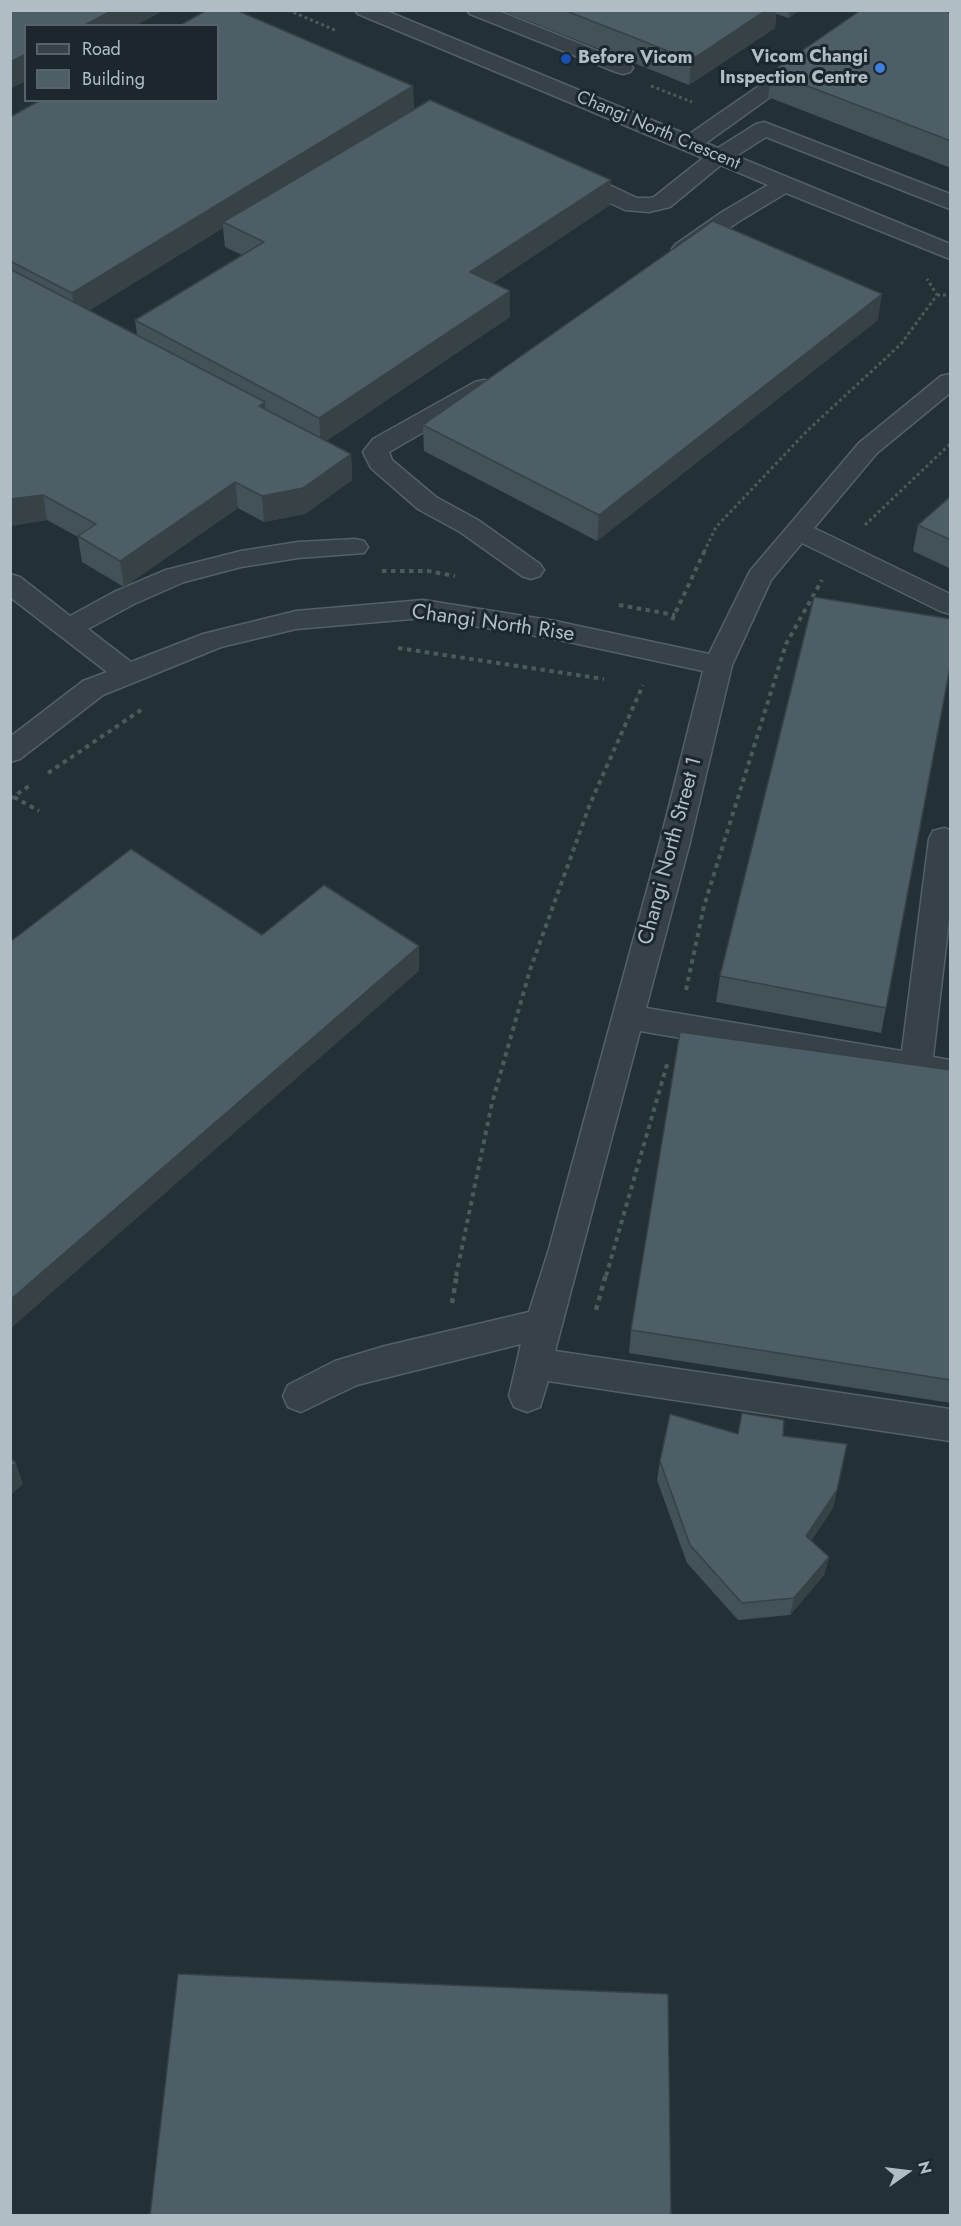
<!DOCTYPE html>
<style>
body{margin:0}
#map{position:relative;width:961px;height:2226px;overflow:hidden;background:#233137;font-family:Jost,sans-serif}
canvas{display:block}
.frame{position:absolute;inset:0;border:12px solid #b1bdc4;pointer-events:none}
.legend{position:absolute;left:24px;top:24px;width:195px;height:78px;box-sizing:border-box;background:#1b272c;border:2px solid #576369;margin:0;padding:8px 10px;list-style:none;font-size:18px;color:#b1bdc4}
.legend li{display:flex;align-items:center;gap:12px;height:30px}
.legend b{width:30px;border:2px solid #576369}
.north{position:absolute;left:877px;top:2142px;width:60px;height:60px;-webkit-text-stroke:4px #1b272c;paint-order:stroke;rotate:76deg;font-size:16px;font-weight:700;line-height:24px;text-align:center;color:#b1bdc4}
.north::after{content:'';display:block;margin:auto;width:21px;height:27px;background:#b1bdc4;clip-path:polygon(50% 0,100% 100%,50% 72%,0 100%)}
</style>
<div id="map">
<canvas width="961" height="2226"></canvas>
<div class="frame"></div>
<ul class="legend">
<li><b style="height:8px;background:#364248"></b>Road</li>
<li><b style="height:16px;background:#4e5e66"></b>Building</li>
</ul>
<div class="north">N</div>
</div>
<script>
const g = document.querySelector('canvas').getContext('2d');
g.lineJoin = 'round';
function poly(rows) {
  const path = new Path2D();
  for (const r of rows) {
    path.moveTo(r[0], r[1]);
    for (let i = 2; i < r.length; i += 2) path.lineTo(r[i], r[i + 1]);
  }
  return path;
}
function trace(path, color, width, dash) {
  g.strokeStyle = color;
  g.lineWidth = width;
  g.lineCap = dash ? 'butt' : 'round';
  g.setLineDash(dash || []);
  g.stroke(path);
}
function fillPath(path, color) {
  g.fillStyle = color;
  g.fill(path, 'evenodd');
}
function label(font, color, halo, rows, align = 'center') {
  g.font = font + ' Jost,sans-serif';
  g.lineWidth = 6;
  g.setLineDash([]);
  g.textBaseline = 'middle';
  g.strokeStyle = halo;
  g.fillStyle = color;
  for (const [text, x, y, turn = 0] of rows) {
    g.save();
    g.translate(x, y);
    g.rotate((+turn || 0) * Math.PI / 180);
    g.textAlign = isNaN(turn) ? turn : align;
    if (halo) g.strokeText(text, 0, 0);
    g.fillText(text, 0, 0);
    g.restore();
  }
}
const minor = poly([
 [355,10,384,10,688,135,798,59,805,57,812,59,815,63,812,67,706,143,718,148,756,124,764,122,950,194,950,209,766,137,736,156,950,244,950,259,786,193,738,222,692,254,684,256,676,254,672,249,676,244,722,212,768,185,721,165,670,207,649,212,625,210,562,180,559,175,562,170,570,168,578,170,637,198,649,198,654,197,703,158,358,14,355,10],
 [467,10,496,10,630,64,633,68,630,72,623,74,616,72,470,14,467,10],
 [950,374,950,393,877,453,814,528,950,594,950,614,940,611,802,543,771,580,732,665,690,842,646,1008,902,1051,929,839,933,831,944,828,950,830,950,911,933,1057,950,1060,950,1084,640,1031,555,1351,950,1409,950,1441,548,1381,540,1407,527,1412,514,1407,509,1396,521,1344,357,1385,301,1412,288,1407,283,1396,288,1385,335,1361,385,1346,529,1312,549,1249,660,842,703,671,555,639,423,618,296,629,221,647,103,695,20,759,10,762,10,737,83,681,107,672,10,597,10,574,20,577,70,616,114,592,166,570,241,551,298,542,355,539,364,541,368,547,364,553,298,558,241,567,184,582,134,604,88,629,131,662,203,634,296,611,423,600,555,621,709,654,750,571,859,443,941,376,950,374],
 [484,380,493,382,496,387,493,392,389,452,392,460,436,497,478,520,540,564,544,570,540,576,531,579,522,576,460,532,418,509,371,468,363,452,373,439,475,382,484,380]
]);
trace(minor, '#546066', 3);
trace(poly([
 [288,10,337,31],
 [651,86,692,102],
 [937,295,950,295],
 [865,525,950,444],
 [704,552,716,527,808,430,901,344,937,295,927,279]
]), '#495c59', 3, [3, 3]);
trace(poly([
 [382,571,428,571,455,576],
 [619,605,675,615],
 [672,620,705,550],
 [398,648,604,679],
 [48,773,141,710],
 [14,797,39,811],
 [10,799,32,784],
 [686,990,704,906,786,644,822,580],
 [456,1276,492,1103,530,970,590,804,643,685],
 [606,1276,668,1061]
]), '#495c59', 4, [4.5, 4.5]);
trace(poly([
 [452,1303,457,1274],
 [596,1310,606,1274]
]), '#495c59', 4.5, [5, 5]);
fillPath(minor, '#364248');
fillPath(poly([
 [501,10,800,10,789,18,776,14,775,28,689,85],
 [951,13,951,168,768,97,771,72],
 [413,86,414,109,611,180,610,205,493,283,510,291,510,317,326,441,351,454,352,480,305,514,264,522,238,508,124,587,82,562,78,537,47,520,10,526,10,117],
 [223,228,225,247,242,255,135,320,137,335,89,310],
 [878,320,597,541,424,451,423,425],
 [951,496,951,569,913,551,918,525],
 [720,976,886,1008,881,1033,716,1002],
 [951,1070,951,1403,629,1353,631,1330],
 [738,1434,783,1436,837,1490,833,1508,811,1541,829,1557,824,1575,790,1615,738,1620,687,1563,657,1480,660,1461]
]), '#435158');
fillPath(poly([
 [113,10,165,10,135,26,83,26],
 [766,10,776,10,775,28,689,85,691,60],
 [789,10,800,10,789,18],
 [26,54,26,81,10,89,10,62],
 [413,86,414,111,223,222,223,228,76,319,72,293],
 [611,180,610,205,470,298,470,272],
 [510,291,510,317,321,444,319,418],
 [882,294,878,320,597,541,599,515],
 [265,402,267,428,259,406],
 [351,454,352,480,305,514,264,522,262,496],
 [235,482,238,508,124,587,120,561],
 [43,495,47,520,10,526,10,499],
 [419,946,419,971,10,1329,10,1300],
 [16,1463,23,1484,10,1496,10,1467],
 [837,1490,833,1508,802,1554,806,1536],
 [829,1557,824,1575,790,1615,794,1598]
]), '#374247');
const building = poly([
 [10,10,113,10,83,26,26,26,26,54,10,62,10,10],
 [207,10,236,10,413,86,72,293,10,261,10,117,41,100,218,100,218,26,179,26,207,10],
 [564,10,766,10,691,60,564,10],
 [861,10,944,10,951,13,951,141,771,72,861,10],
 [430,100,611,180,470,272,510,291,319,418,135,320,264,242,223,222,430,100],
 [713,221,882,294,599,515,423,425,713,221],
 [10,269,265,402,259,406,351,454,303,488,262,496,235,482,120,561,78,536,96,524,43,495,10,499,10,269],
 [951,496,951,540,918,525,951,496],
 [814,597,951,619,951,662,886,1008,720,976,814,597],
 [131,849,262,935,324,885,419,946,10,1300,10,942,131,849],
 [680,1032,951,1070,951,1380,631,1330,680,1032],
 [742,1413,784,1420,783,1436,847,1444,837,1490,806,1536,829,1557,794,1598,742,1603,690,1545,660,1461,670,1414,738,1434,742,1413],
 [10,1458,16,1463,10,1467,10,1458],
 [178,1974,668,1994,671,2216,150,2216,178,1974]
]);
fillPath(building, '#4e5e66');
trace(building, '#374247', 1.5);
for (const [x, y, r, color] of [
 [566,59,6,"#1a4fb4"],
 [880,68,6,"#3f7fe0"]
]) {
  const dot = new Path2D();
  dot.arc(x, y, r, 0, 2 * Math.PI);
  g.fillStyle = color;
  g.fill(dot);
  trace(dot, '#1b272c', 2);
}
label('bold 18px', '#b1bdc4', '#1b272c', [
 ["Vicom Changi",868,58],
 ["Inspection Centre",868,79],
 ["Before Vicom",578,59,"left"]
], 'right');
label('18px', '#b1bdc4', '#1b272c', [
 ["Changi North Crescent",658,131,23]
]);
label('21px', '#b1bdc4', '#1b272c', [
 ["Changi North Rise",493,624,8],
 ["Changi North Street 1",671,851,-75]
]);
</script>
